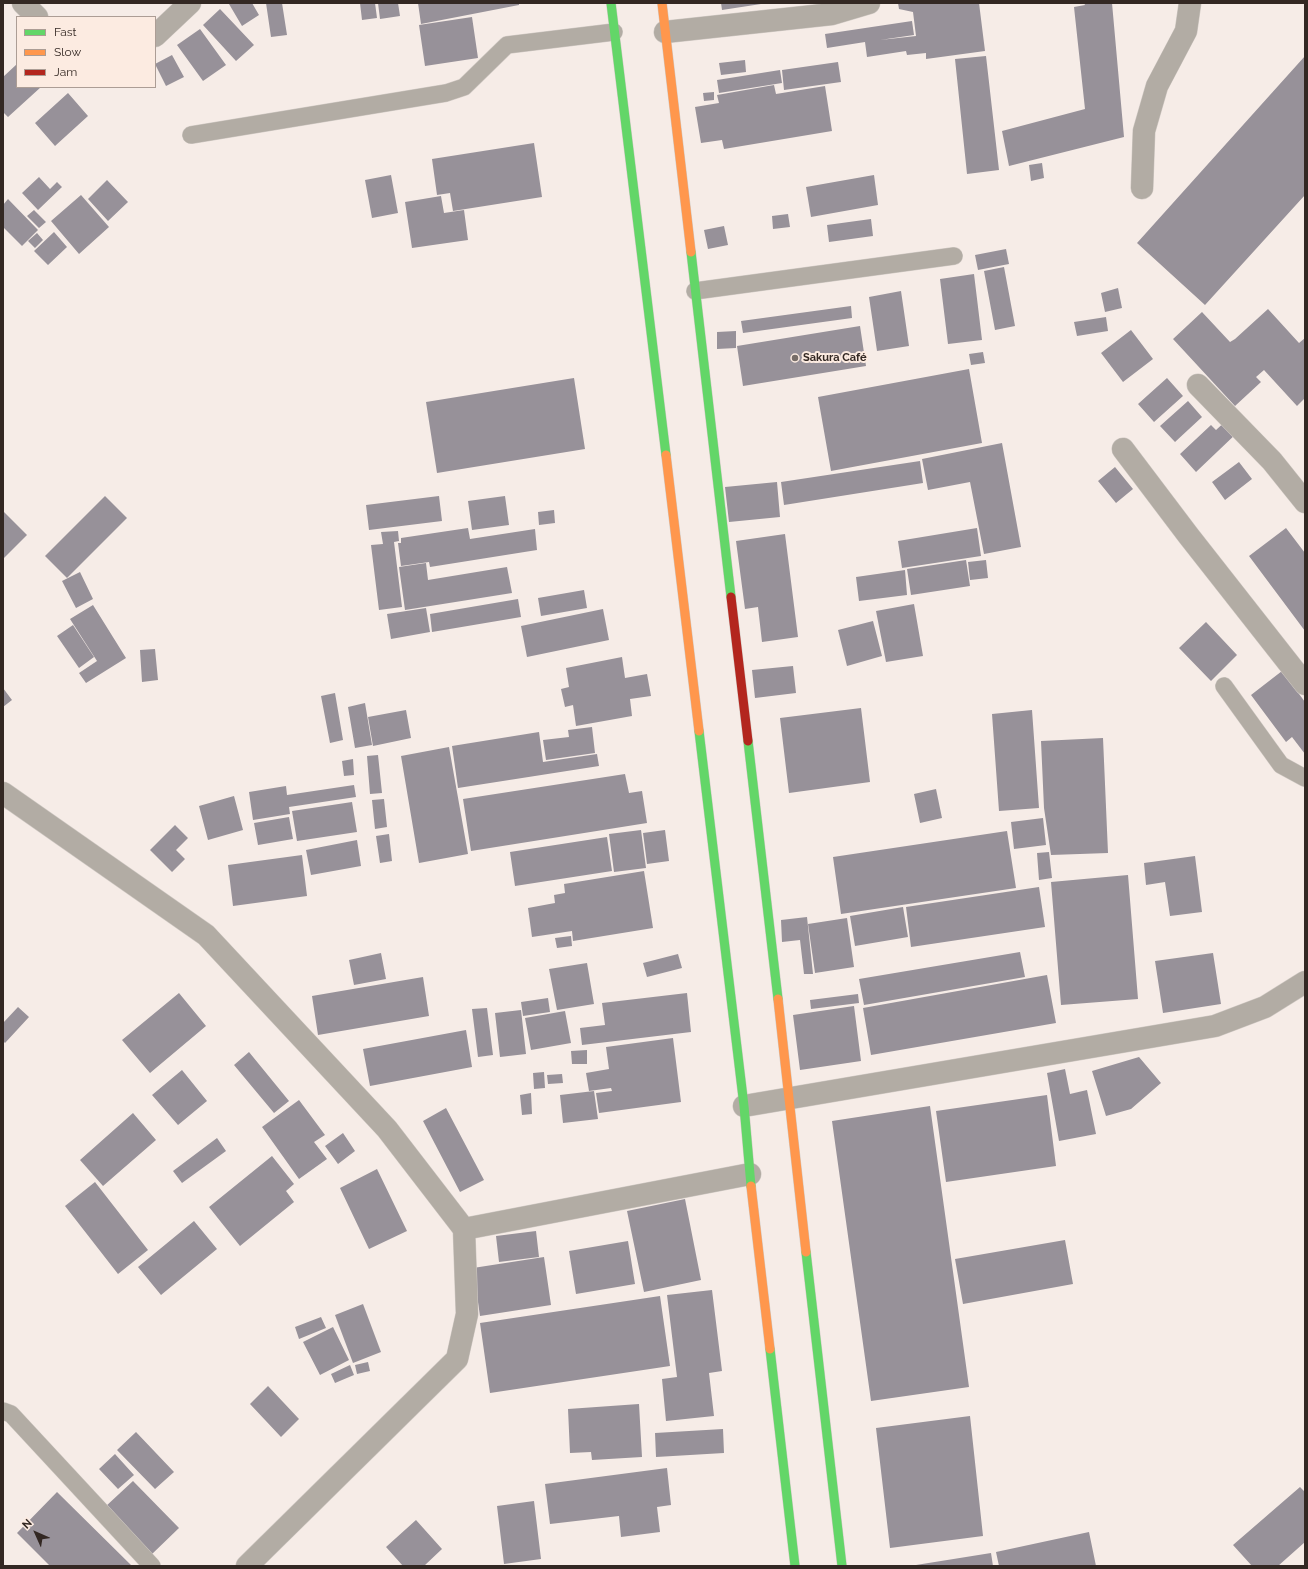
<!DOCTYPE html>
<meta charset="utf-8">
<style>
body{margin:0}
#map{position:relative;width:1308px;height:1569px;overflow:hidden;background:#f6ece7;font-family:Raleway,sans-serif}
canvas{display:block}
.frame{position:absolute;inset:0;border:4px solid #332823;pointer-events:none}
.legend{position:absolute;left:16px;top:16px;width:140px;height:72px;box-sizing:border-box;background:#fcebe1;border:1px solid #ac9d95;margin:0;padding:5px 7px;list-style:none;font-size:12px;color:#332823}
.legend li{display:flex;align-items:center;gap:8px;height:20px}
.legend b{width:20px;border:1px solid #ac9d95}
.north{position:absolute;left:16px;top:1513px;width:40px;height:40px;-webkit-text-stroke:3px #fcebe1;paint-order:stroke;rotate:315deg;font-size:11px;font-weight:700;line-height:16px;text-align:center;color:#332823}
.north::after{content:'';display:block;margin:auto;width:14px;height:18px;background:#332823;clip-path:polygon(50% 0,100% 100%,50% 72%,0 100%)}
</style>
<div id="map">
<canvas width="1308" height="1569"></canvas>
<div class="frame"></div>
<ul class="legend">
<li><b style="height:5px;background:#63d668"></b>Fast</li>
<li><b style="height:5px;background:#ff974d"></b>Slow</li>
<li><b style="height:5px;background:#b3261e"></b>Jam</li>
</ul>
<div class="north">N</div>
</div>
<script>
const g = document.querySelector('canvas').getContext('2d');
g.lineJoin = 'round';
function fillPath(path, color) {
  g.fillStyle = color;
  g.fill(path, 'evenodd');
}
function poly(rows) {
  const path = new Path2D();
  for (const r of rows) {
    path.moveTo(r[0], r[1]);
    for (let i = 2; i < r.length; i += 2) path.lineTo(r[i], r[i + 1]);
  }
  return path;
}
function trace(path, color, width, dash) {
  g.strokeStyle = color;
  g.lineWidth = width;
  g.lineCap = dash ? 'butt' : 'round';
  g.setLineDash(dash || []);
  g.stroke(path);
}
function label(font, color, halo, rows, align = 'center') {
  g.font = font + ' Raleway,sans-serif';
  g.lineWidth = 4;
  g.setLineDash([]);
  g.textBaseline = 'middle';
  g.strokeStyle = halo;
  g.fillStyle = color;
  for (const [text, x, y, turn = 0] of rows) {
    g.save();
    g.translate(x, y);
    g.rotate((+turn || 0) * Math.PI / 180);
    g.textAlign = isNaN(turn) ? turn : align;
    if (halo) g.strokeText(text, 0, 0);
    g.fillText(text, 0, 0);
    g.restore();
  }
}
fillPath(poly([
 [231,3,252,3,259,15,242,26,229,4],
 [266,3,282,3,287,35,271,37],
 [360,3,375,3,377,18,362,20],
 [378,3,398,3,400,16,380,19],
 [418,3,519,3,519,5,421,24],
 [721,3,761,3,761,4,722,10],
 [898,3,979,3,985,51,926,59,926,53,907,55,906,51,867,57,865,42,827,48,825,34,912,21,914,35,880,40,916,36,913,12,899,9],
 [1084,3,1112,3,1124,137,1009,166,1002,131,1085,109,1074,7,1085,5],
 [220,9,254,45,236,61,203,25],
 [472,17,478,58,425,66,419,25],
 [200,29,226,65,203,81,177,45],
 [172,55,184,77,166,86,155,64],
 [986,56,999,170,967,174,955,59],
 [1305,56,1305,195,1205,305,1137,243],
 [745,60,746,72,721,75,719,63],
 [838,62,841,82,784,90,782,70],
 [17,64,17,87,41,87,8,117,3,112,3,77],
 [780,70,782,83,719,93,717,80],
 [774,85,776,94,825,86,832,131,724,149,722,140,701,143,695,107,719,103,717,95],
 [714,92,714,100,704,101,703,93],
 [68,93,88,116,55,146,35,123],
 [534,143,542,197,453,211,450,193,437,195,432,159],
 [1042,163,1044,178,1031,181,1029,165],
 [391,175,398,213,372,218,365,180],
 [874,175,878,205,811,217,806,187],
 [39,177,50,189,57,182,62,187,38,210,22,193],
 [107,180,128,202,108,221,88,199],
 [81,195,109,227,79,254,51,221],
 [441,196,444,213,464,210,468,240,412,248,405,202],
 [8,199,38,230,22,246,3,227,3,205],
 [34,210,46,222,39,228,27,216],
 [788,214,790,227,773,229,772,216],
 [871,219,873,236,829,242,827,225],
 [724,226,728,245,708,249,704,230],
 [54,232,67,247,48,265,34,251],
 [37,233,43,240,35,248,28,241],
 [1006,249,1009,264,978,270,975,255],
 [1004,267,1015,326,995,330,984,271],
 [974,274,982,340,948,344,940,279],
 [1118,288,1122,308,1105,312,1101,293],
 [901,291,909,346,877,351,869,297],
 [851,306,852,318,743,333,741,321],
 [1268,309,1299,343,1305,338,1305,398,1297,406,1264,370,1256,377,1261,382,1235,406,1173,339,1202,312,1230,342,1235,339],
 [1106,317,1108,331,1077,336,1074,322],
 [860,326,866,366,743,386,737,346],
 [1131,330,1153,359,1123,382,1101,353],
 [736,331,736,348,717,349,717,332],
 [983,352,985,363,971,365,969,354],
 [969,369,982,443,831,471,818,397],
 [574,378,585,449,437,473,426,402],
 [1167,378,1183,396,1154,422,1138,404],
 [1188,401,1202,417,1175,442,1160,426],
 [1228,419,1239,431,1196,472,1180,454,1211,425,1216,430],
 [1002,443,1021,547,984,554,970,482,928,490,922,459],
 [920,461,923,483,784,505,781,482],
 [1239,462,1252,479,1225,500,1212,482],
 [1115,467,1133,489,1116,503,1098,481],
 [777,482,780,517,729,522,725,487],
 [105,496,127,518,67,578,45,556],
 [439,496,442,521,369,530,366,505],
 [505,496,509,525,472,530,468,501],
 [554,510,555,523,539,525,538,512],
 [3,511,27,535,3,559],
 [468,528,470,539,535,529,537,550,430,567,429,562,401,566,398,543,401,543,401,538],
 [977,528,981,556,902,568,898,541],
 [1286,528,1305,553,1305,631,1249,556],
 [398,531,399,541,394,542,402,607,379,610,371,545,383,544,381,532],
 [785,534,798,637,762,642,758,607,745,609,736,541],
 [966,560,970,586,911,595,907,569],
 [986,560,988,578,970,580,968,562],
 [426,563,428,580,507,567,512,593,405,610,399,567],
 [905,570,907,595,859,601,856,577],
 [80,572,93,599,76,608,62,581],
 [584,590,587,608,541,616,538,598],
 [518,599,521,617,432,632,430,614],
 [914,604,923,656,886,662,876,611],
 [93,605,126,658,86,683,79,673,97,661,70,619],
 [426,608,430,632,391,639,387,614],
 [603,609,609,640,527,657,521,626],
 [873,621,882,656,847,666,838,630],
 [1206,622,1237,655,1211,681,1179,648],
 [73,625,94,657,79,668,57,636],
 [155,649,158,680,142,682,140,650],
 [622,657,625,678,647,674,651,696,630,699,632,716,576,726,573,705,565,707,561,689,569,687,566,668],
 [793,666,796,693,755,698,752,670],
 [1282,671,1305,702,1305,754,1292,737,1286,742,1251,695],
 [3,688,12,700,3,707],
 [335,693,343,740,330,743,321,696],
 [365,703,372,745,355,748,348,707],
 [861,708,870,782,789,793,780,718],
 [406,710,411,738,373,746,368,717],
 [1032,710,1039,808,999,811,992,714],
 [592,727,595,753,546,760,543,740,569,737,568,730],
 [539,732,543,762,597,754,599,766,458,788,452,746],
 [1103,738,1108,853,1051,855,1044,808,1041,741],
 [449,747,468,854,419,863,401,756],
 [378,755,382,793,370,794,367,756],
 [353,759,354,775,344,776,342,761],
 [625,774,629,793,642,791,647,823,471,851,463,799],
 [354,785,356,797,289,807,290,814,253,820,249,792,286,786,287,795],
 [936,789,942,818,920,823,914,794],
 [234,796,243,830,208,840,199,806],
 [384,799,387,827,375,829,372,800],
 [352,802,357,832,297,841,292,811],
 [289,817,293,839,258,845,254,823],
 [1043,818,1046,845,1014,849,1011,822],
 [175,825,188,838,176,850,185,859,172,872,150,850],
 [641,830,646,868,614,872,609,834],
 [665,830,669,861,647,864,643,833],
 [1007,831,1016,888,841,914,833,857],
 [389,834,392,861,380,863,376,836],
 [607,837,612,871,515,886,510,852],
 [357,840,361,866,311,875,306,850],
 [1049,852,1052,878,1039,880,1037,853],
 [302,855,307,896,233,906,228,865],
 [1195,856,1202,912,1170,916,1165,882,1146,885,1144,863],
 [644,871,653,928,573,941,572,931,532,937,528,908,555,903,554,895,565,893,564,884],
 [1128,875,1138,999,1061,1005,1051,882],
 [1039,887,1045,927,911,947,906,907],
 [903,907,908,937,855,946,850,916],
 [807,917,813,974,804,974,800,940,782,942,781,920],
 [847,918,854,967,815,973,808,924],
 [571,936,572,946,557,948,555,938],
 [1020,952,1025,977,864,1005,859,979],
 [381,953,386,979,354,985,349,960],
 [1213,953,1221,1004,1163,1013,1155,961],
 [678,954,682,968,647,977,643,963],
 [587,963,594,1004,557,1010,549,969],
 [1047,975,1056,1023,871,1055,863,1008],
 [423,977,429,1016,318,1035,312,996],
 [179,993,206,1026,150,1073,122,1040],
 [687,993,691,1032,582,1045,580,1028,605,1025,602,1003],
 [858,994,859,1003,811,1009,810,1000],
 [548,998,550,1012,523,1016,521,1002],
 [854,1006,861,1061,800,1070,793,1015],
 [18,1007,29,1017,5,1043,3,1041,3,1023],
 [487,1008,493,1055,478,1057,472,1009],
 [521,1010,526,1054,500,1057,495,1013],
 [565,1011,571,1043,531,1050,525,1018],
 [466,1030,472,1067,370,1086,363,1049],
 [673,1038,681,1102,599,1113,596,1093,612,1091,611,1088,589,1091,586,1073,609,1069,606,1047],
 [587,1050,587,1064,572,1064,571,1051],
 [249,1052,289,1101,274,1113,234,1065],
 [1139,1057,1161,1083,1131,1109,1106,1116,1092,1071],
 [1065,1069,1070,1094,1087,1090,1096,1134,1059,1141,1047,1073],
 [182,1070,207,1101,178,1125,152,1095],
 [544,1072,545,1088,534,1089,533,1073],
 [562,1074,563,1083,548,1084,547,1075],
 [594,1091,598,1119,563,1123,560,1095],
 [531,1093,532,1114,522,1115,520,1095],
 [1047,1095,1056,1166,946,1182,936,1111],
 [299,1100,325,1135,314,1142,327,1159,299,1179,262,1127],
 [930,1106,969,1387,871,1401,832,1121],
 [446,1108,484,1180,460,1192,423,1121],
 [133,1113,156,1140,103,1186,80,1160],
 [343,1133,355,1151,338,1164,325,1146],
 [217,1138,226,1151,182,1183,173,1171],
 [272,1156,294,1184,286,1191,294,1202,240,1246,209,1207],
 [377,1169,407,1231,369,1249,340,1188],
 [95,1182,148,1250,118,1274,65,1206],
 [685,1199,701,1280,644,1292,627,1211],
 [194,1221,217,1249,161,1295,138,1267],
 [536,1231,539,1257,499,1262,496,1236],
 [1065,1240,1073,1284,963,1304,955,1259],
 [628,1241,635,1284,576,1294,569,1251],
 [544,1257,551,1305,480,1316,473,1268],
 [712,1290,722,1371,709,1373,714,1416,666,1421,662,1379,677,1377,667,1295],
 [660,1296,670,1366,490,1393,480,1323],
 [363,1304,381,1352,353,1363,335,1315],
 [321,1317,326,1328,299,1339,295,1327],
 [333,1327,349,1360,320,1375,303,1342],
 [368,1362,370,1371,357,1374,355,1365],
 [350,1365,354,1375,335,1383,331,1374],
 [268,1386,299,1419,281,1437,250,1404],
 [639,1404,642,1457,592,1460,591,1452,570,1453,568,1409],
 [970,1416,983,1536,890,1548,876,1428],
 [723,1429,724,1453,656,1457,655,1433],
 [136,1432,174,1472,155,1489,117,1450],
 [115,1454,134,1475,118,1489,99,1469],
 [667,1468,671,1505,657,1507,660,1532,621,1537,619,1516,550,1524,545,1484],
 [133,1481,179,1528,151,1555,105,1507],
 [1300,1487,1305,1492,1305,1542,1278,1566,1252,1566,1233,1545],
 [57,1492,132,1566,50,1566,17,1533],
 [534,1501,541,1559,504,1564,497,1506],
 [416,1520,442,1549,424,1566,403,1566,386,1547],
 [1089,1532,1096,1566,999,1566,996,1552],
 [991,1553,993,1566,916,1566,916,1565]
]), '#979199');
const lane = poly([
 [191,135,446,93,464,87,507,45,614,32],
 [695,291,954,256],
 [1224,686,1281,765,1305,778],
 [3,1411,11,1414,152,1566]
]);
const street = poly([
 [23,3,37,17],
 [665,32,832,14,869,3],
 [155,36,190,3],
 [1142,188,1144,131,1157,86,1186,31,1190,3],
 [1198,385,1272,461,1305,502],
 [1123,449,1188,535,1305,684],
 [3,793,206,935,387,1129,464,1229,467,1314,457,1359,247,1566],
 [744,1106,1215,1026,1265,1007,1305,982],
 [464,1229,750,1174]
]);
const fast = poly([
 [611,3,666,455],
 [691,252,731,597],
 [699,731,744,1106,751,1186],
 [748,741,778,999],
 [806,1252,842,1566],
 [770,1349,795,1566]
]);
const slow = poly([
 [662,3,691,252],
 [666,455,699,731],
 [778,999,806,1252],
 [751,1186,770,1349]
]);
const jam = poly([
 [731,597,748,741]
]);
trace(lane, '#d1cac5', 18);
trace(street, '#d1cac5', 23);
trace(fast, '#d1cac5', 10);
trace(slow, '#d1cac5', 10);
trace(jam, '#d1cac5', 10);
trace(lane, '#b2aca4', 17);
trace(street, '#b2aca4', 22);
trace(fast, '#63d668', 9);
trace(slow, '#ff974d', 9);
trace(jam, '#b3261e', 9);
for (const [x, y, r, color] of [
 [795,358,4,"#776d68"]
]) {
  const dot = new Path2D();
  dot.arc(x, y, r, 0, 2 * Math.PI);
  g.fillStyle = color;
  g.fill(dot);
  trace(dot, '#fcebe1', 1.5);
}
label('bold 11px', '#332823', '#fcebe1', [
 ["Sakura Café",803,358]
], 'left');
</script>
